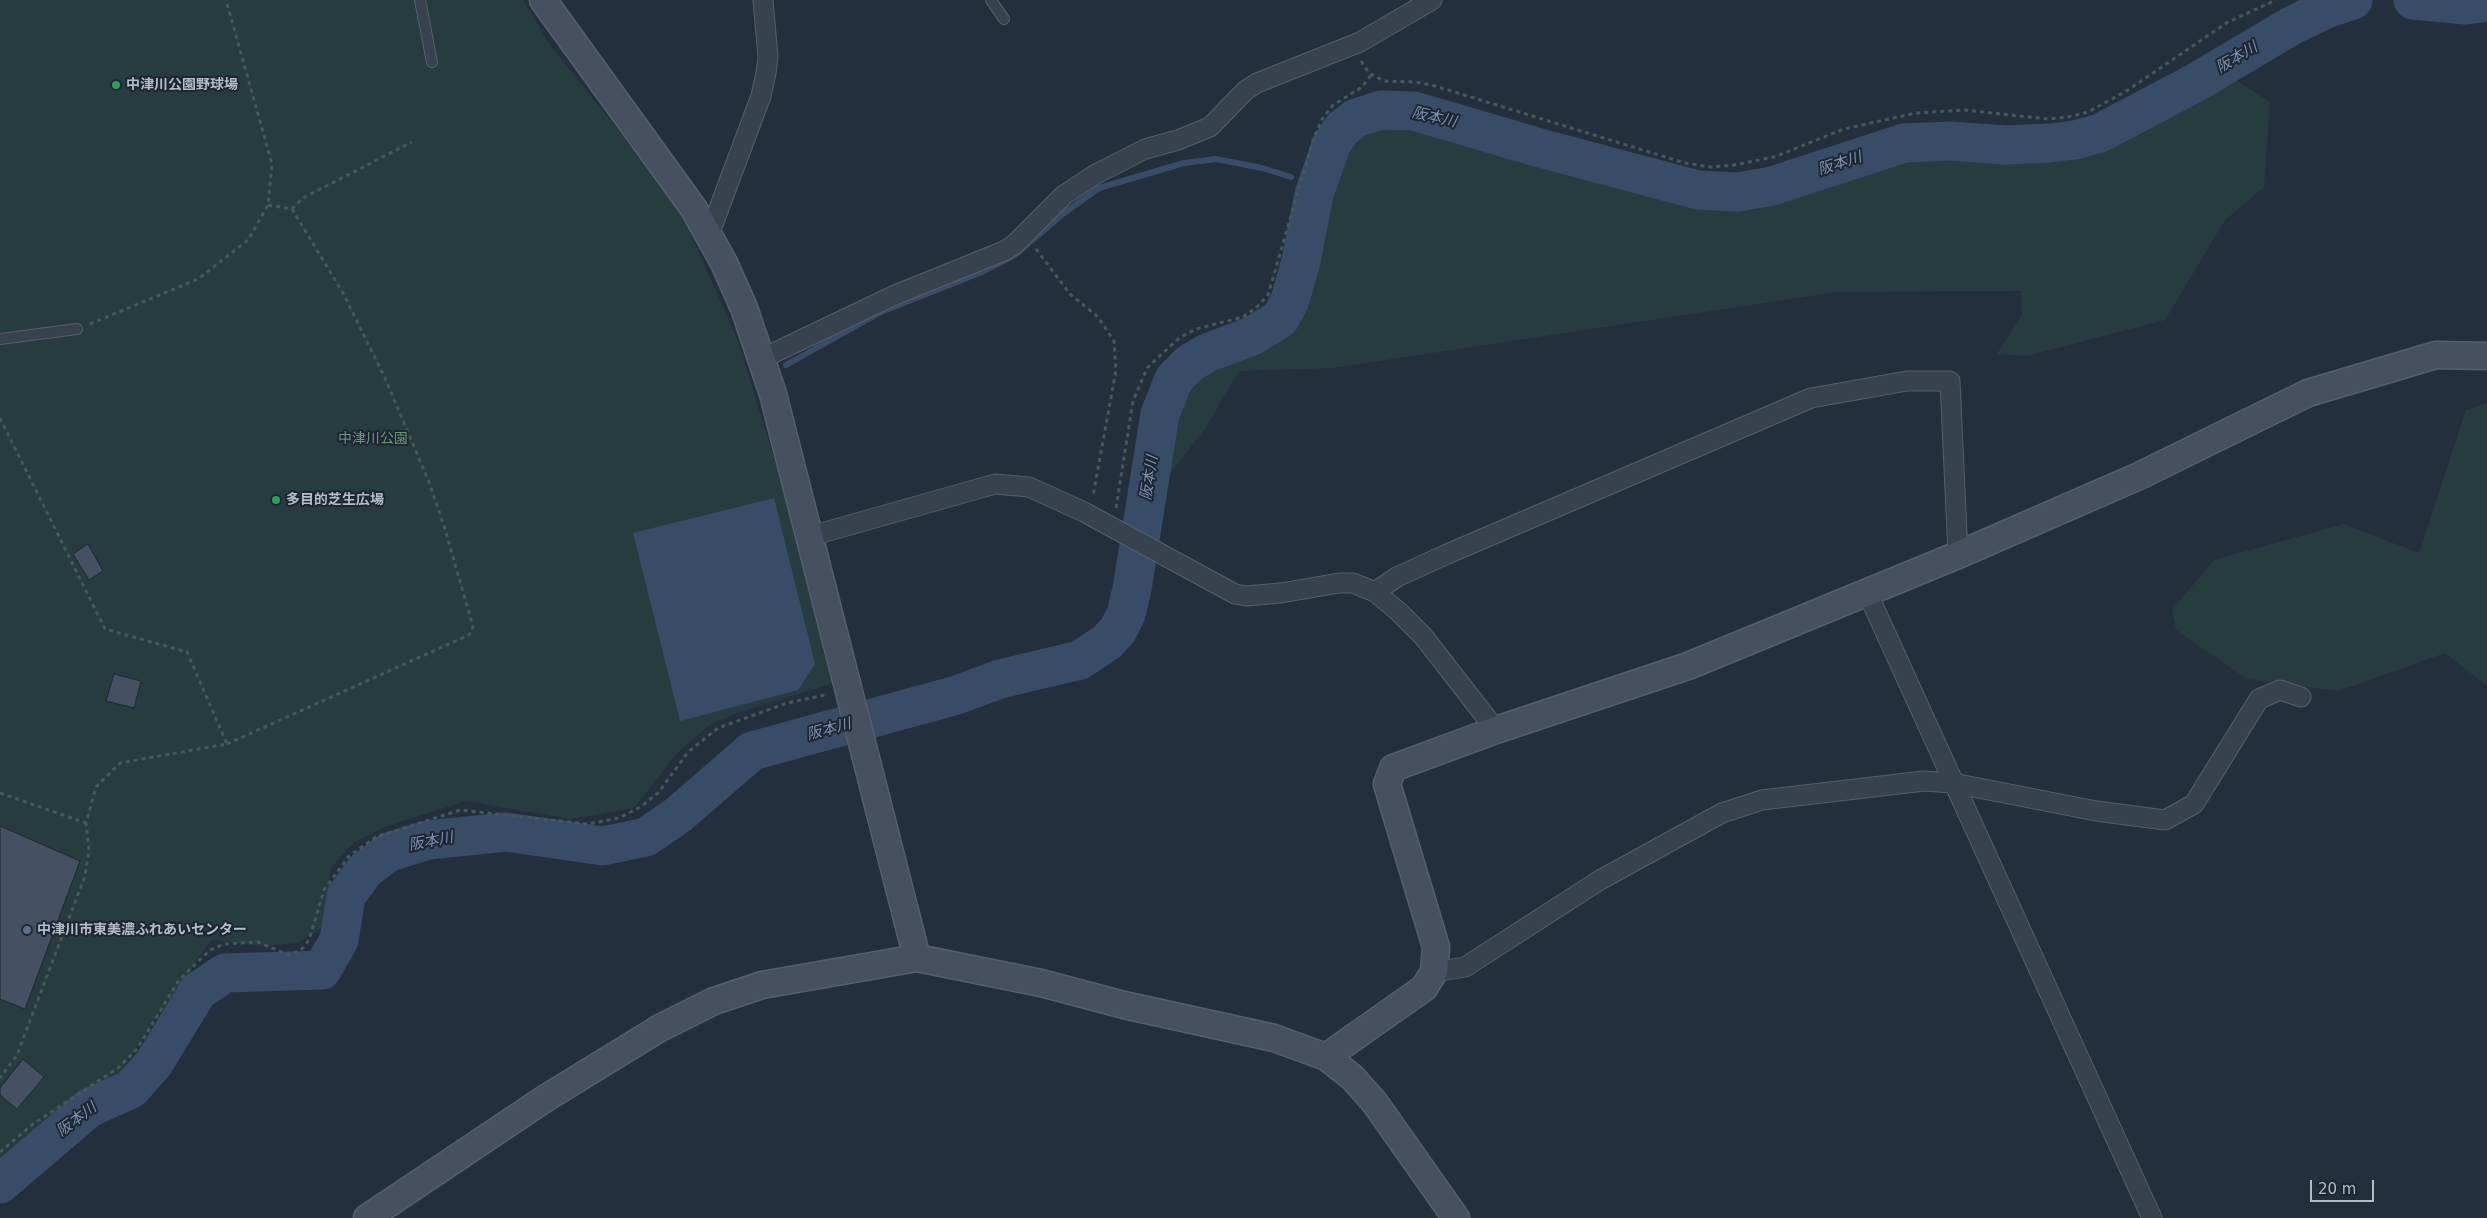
<!DOCTYPE html>
<meta charset="utf-8">
<style>
body{margin:0}
#map{position:relative;width:2487px;height:1218px;overflow:hidden;background:#242f3e;font-family:"DejaVu Sans",sans-serif}
canvas{display:block}
.scale{position:absolute;left:2310px;top:1180px;width:64px;height:22px;box-sizing:border-box;border:2px solid #b4bcc9;border-top:0;padding-left:6px;font-size:15px;line-height:18px;white-space:nowrap;color:#b4bcc9;-webkit-text-stroke:4px #1d2633;paint-order:stroke}
</style>
<div id="map">
<canvas width="2487" height="1218"></canvas>
<div class="scale">20 m</div>
</div>
<script>
const g = document.querySelector('canvas').getContext('2d');
g.lineJoin = 'round';
function fillPath(path, color) {
  g.fillStyle = color;
  g.fill(path, 'evenodd');
}
function poly(rows) {
  const path = new Path2D();
  for (const r of rows) {
    path.moveTo(r[0], r[1]);
    for (let i = 2; i < r.length; i += 2) path.lineTo(r[i], r[i + 1]);
  }
  return path;
}
function trace(path, color, width, dash) {
  g.strokeStyle = color;
  g.lineWidth = width;
  g.lineCap = dash ? 'butt' : 'round';
  g.setLineDash(dash || []);
  g.stroke(path);
}
function label(font, color, halo, rows, align = 'center') {
  g.font = font + ' "DejaVu Sans","Noto Sans JP",sans-serif';
  g.lineWidth = 4;
  g.setLineDash([]);
  g.textBaseline = 'middle';
  g.strokeStyle = halo;
  g.fillStyle = color;
  for (const [text, x, y, turn = 0] of rows) {
    g.save();
    g.translate(x, y);
    g.rotate((+turn || 0) * Math.PI / 180);
    g.textAlign = isNaN(turn) ? turn : align;
    if (halo) g.strokeText(text, 0, 0);
    g.fillText(text, 0, 0);
    g.restore();
  }
}
fillPath(poly([
 [0,0,523,0,550,45,622,135,686,223,738,341,782,484,834,683,740,712,711,724,678,752,634,808,570,819,466,801,384,827,353,843,331,868,324,926,298,943,261,946,211,940,120,1072,0,1161],
 [2231,77,2270,102,2264,187,2225,220,2165,320,2027,356,1997,354,2022,315,2021,291,1837,292,1333,368,1239,371,1206,427,1164,482,1170,431,1197,366,1285,328,1320,212,1348,144,1407,115,1697,198,1738,202,1771,195,1893,154,1948,150,2052,155,2105,144],
 [2487,403,2487,686,2445,653,2339,691,2247,679,2176,630,2172,610,2214,560,2344,524,2419,553,2466,410]
]), '#263c3f');
fillPath(poly([
 [774,498,815,664,798,690,680,721,633,533]
]), '#394c67');
trace(poly([
 [1312,177,1320,177],
 [786,365,881,312,982,272,1015,255,1064,213,1099,188,1184,163,1216,159,1262,168,1291,177]
]), '#394c67', 6);
trace(poly([
 [2413,0,2466,5,2482,3,2484,0],
 [0,1184,89,1108,131,1089,154,1063,198,991,225,973,322,970,339,940,346,896,365,870,389,852,428,840,506,832,603,846,646,837,678,815,752,751,957,695,1000,679,1080,660,1107,642,1118,630,1126,614,1132,589,1160,414,1174,379,1190,363,1207,353,1252,336,1280,319,1290,300,1301,261,1314,194,1332,143,1343,128,1356,118,1381,110,1414,111,1540,148,1698,190,1738,192,1772,186,1904,143,1950,141,2006,145,2049,143,2075,140,2100,133,2195,83,2291,26,2326,9,2353,0]
]), '#394c67', 39);
const building = poly([
 [88,544,103,571,89,580,73,554,88,544],
 [114,674,141,681,134,708,106,701,114,674],
 [0,826,80,861,25,1009,0,999,0,826],
 [23,1059,44,1077,17,1109,0,1095,0,1088,23,1059]
]);
fillPath(building, '#455162');
trace(building, '#1f2835', 1);
const lane = poly([
 [420,0,432,62],
 [991,0,1004,19],
 [0,339,77,329]
]);
const street = poly([
 [709,235,761,96,766,73,768,57,763,0],
 [761,359,895,295,1004,251,1015,244,1064,195,1096,174,1145,149,1178,140,1210,127,1246,90,1257,83,1360,42,1432,0],
 [811,536,995,484,1029,487,1084,512,1235,594,1246,596,1281,593,1339,583,1353,583,1375,592,1399,612,1423,636,1496,730],
 [1375,592,1397,577,1445,555,1811,398,1907,381,1950,381,1958,555],
 [1867,592,2152,1218],
 [1434,972,1465,967,1600,880,1722,813,1762,800,1924,781,1953,783,2096,811,2165,820,2194,804,2259,699,2280,690,2301,697]
]);
const secondary = poly([
 [543,0,694,209,724,263,744,308,773,394,917,958],
 [1326,1057,1424,988,1434,972,1436,947,1387,784,1393,768,1496,730,1688,666,1958,555,2139,476,2308,393,2436,355,2487,356],
 [367,1218,546,1098,660,1028,714,1001,762,985,917,958,1041,983,1124,1005,1274,1038,1326,1057,1352,1077,1375,1103,1456,1218]
]);
trace(lane, '#565f6c', 12);
trace(street, '#565f6c', 21);
trace(secondary, '#565f6c', 29);
trace(poly([
 [1361,61,1369,73,1384,81,1416,82,1435,86,1685,163,1711,167,1734,165,1774,157,1844,129,1916,113,1965,110,2048,119,2068,117,2088,112,2128,90,2228,22,2276,0],
 [292,209,303,198,412,142],
 [1036,249,1070,294,1098,317,1114,341,1116,370,1093,496],
 [90,324,198,279,248,240,268,205,272,164,226,0],
 [0,418,105,629,187,652,227,744,120,763,96,787,86,823,89,850,85,876,17,1055,0,1078],
 [1116,508,1133,401,1147,368,1179,338,1196,329,1243,317,1256,308,1268,295,1314,137,1323,118,1333,105,1362,87,1371,75],
 [227,744,469,635,473,627,445,529,429,482,385,378,343,293,292,209,268,205],
 [0,793,86,823],
 [0,1152,33,1124,118,1068,137,1049,179,980,210,950,224,944,258,942,288,955,301,950,309,940,324,890,349,856,376,837,460,810,588,824,619,818,642,806,659,792,688,752,718,728,787,703,825,695]
]), '#44595c', 3, [4, 4]);
trace(lane, '#38414e', 10);
trace(street, '#38414e', 19);
trace(secondary, '#465061', 26);
for (const [x, y, r, color] of [
 [116,85,5,"#2e9e5b"],
 [276,500,5,"#2e9e5b"],
 [27,930,5,"#5c6f8a"]
]) {
  const dot = new Path2D();
  dot.arc(x, y, r, 0, 2 * Math.PI);
  g.fillStyle = color;
  g.fill(dot);
  trace(dot, '#1d2633', 2);
}
label('bold 14px', '#b4bcc9', '#1d2633', [
 ["中津川公園野球場",126,85],
 ["多目的芝生広場",286,500],
 ["中津川市東美濃ふれあいセンター",37,930]
], 'left');
label('14px', '#6b9a76', '#1d2633', [
 ["中津川公園",373,439]
]);
label('italic 15px', '#7c92b1', '#1d2633', [
 ["阪本川",2237,58,-31],
 ["阪本川",1434,118,13],
 ["阪本川",1840,164,-18],
 ["阪本川",1150,478,-81],
 ["阪本川",829,730,-15],
 ["阪本川",431,842,-11],
 ["阪本川",77,1120,-37]
]);
</script>
